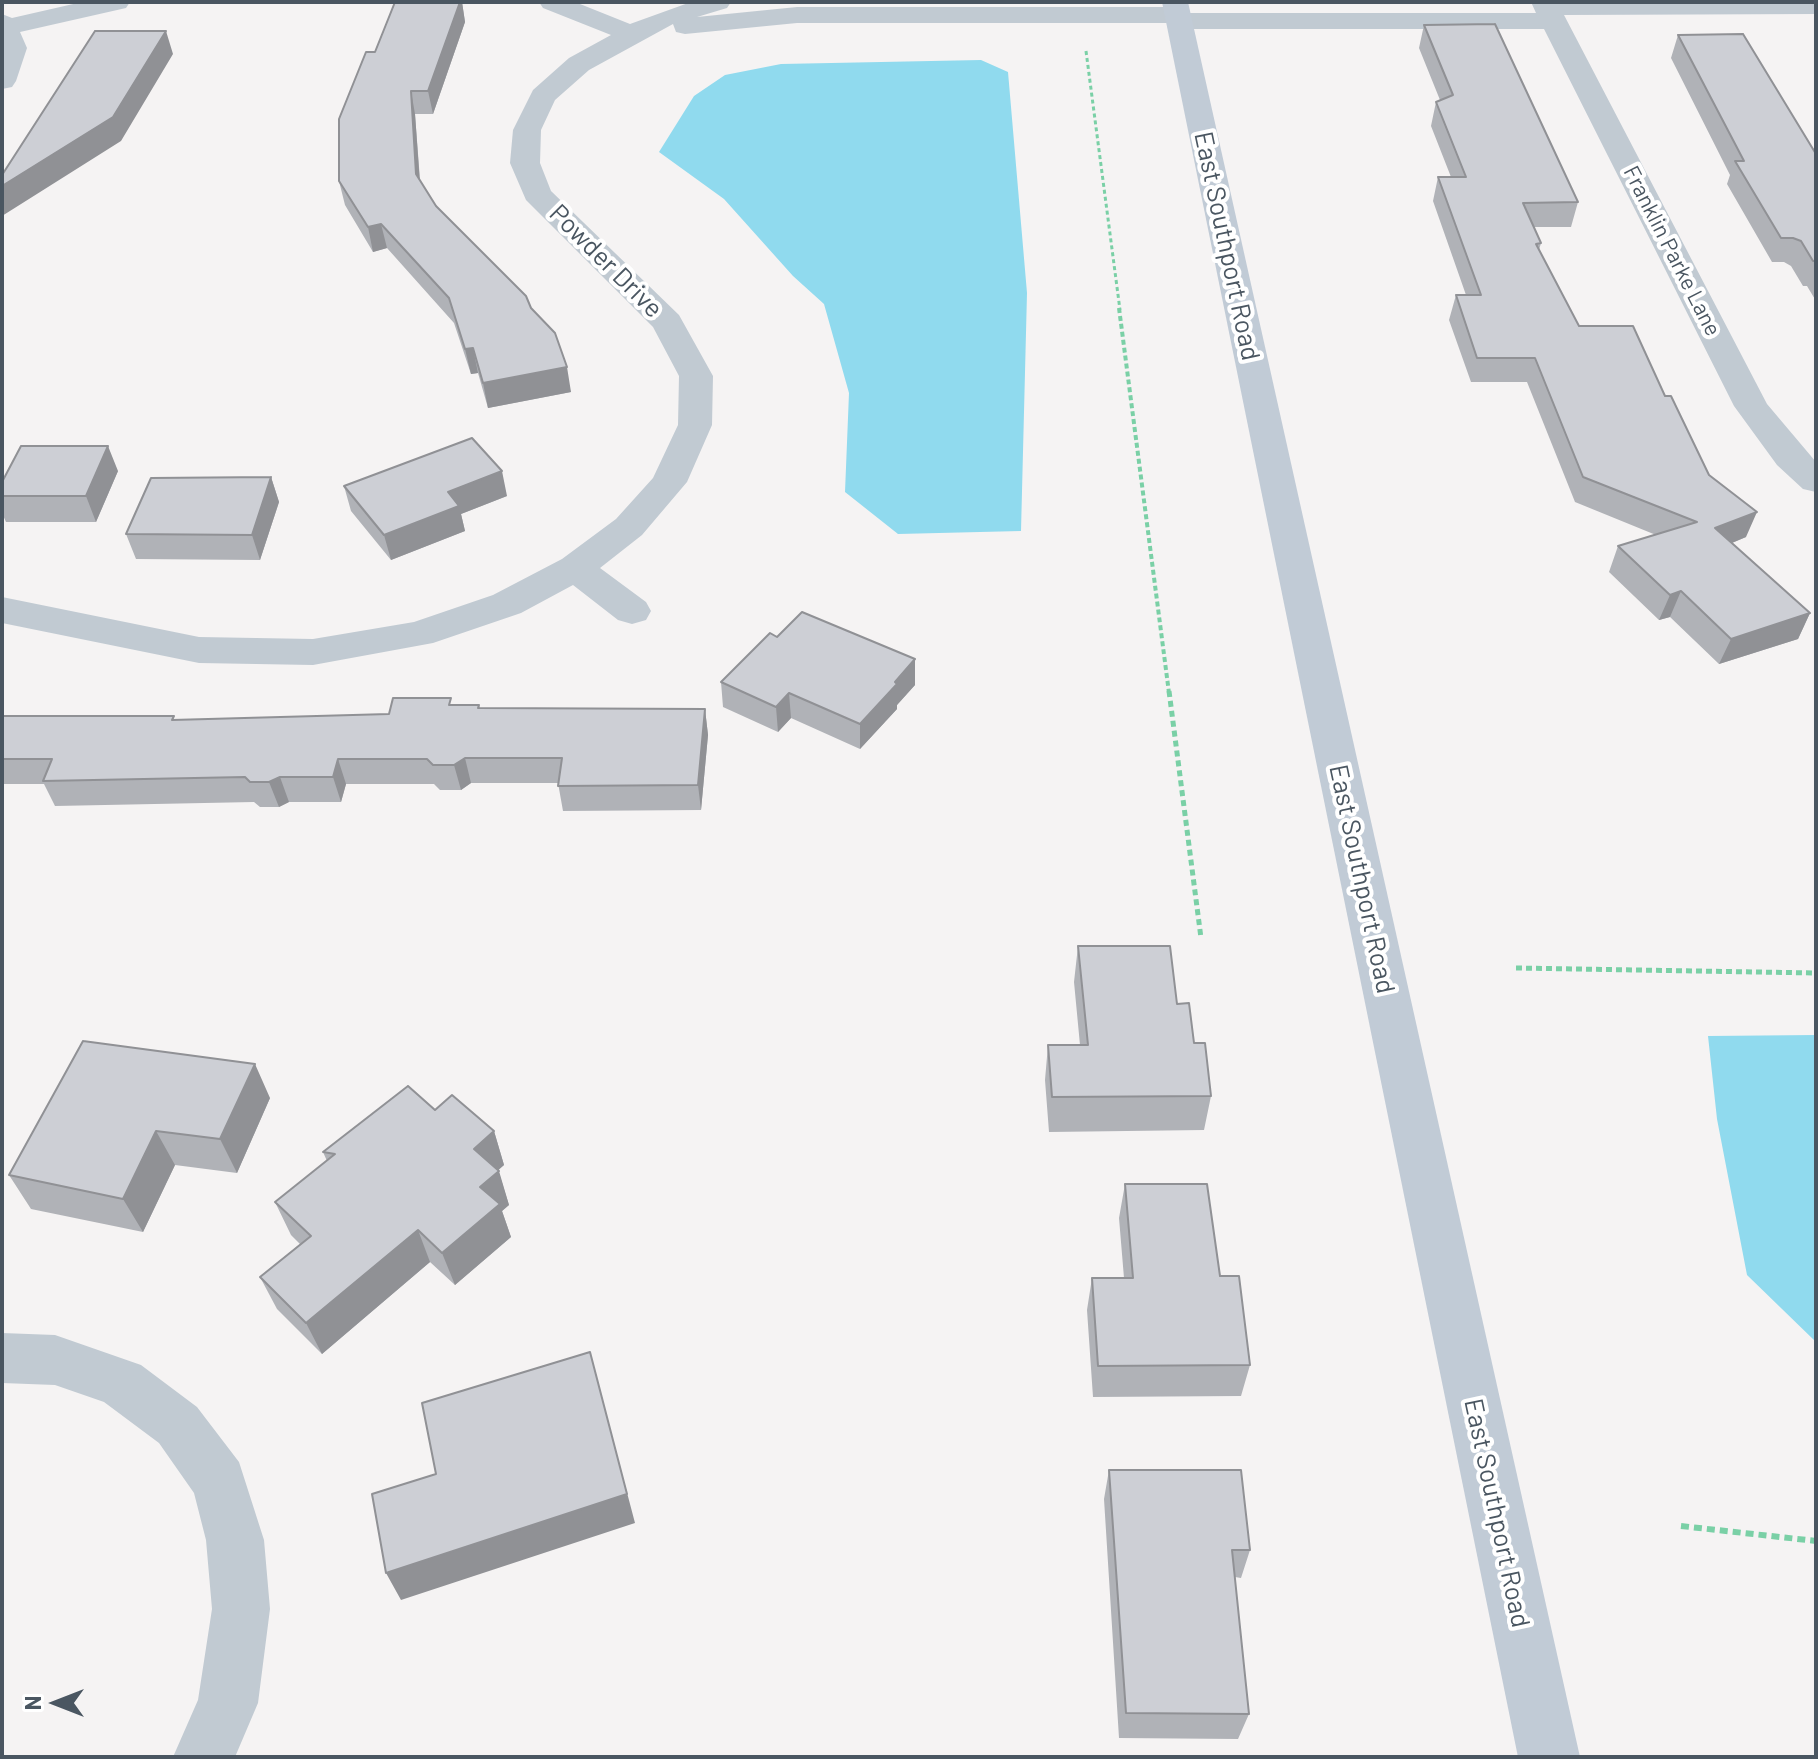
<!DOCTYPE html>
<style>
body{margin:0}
#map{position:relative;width:1818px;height:1759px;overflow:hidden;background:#f5f3f3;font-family:Barlow,sans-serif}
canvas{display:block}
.frame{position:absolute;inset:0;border:4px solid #4a5661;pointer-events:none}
.north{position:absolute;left:16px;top:1663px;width:80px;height:80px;-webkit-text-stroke:6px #fff;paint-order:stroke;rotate:270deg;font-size:22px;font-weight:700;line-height:32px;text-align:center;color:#4a5661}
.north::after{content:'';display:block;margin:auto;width:28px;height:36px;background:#4a5661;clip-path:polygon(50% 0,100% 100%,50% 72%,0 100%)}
</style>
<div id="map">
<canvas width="1818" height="1759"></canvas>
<div class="frame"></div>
<div class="north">N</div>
</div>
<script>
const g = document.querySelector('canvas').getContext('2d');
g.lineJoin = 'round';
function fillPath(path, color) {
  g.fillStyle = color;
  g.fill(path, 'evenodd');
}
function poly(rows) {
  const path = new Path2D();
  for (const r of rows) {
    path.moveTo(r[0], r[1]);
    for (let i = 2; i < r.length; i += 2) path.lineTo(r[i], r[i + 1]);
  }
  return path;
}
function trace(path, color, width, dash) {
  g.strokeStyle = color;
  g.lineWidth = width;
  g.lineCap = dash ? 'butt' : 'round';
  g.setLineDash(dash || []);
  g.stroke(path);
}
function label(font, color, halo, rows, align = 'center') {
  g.font = font + ' Barlow,sans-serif';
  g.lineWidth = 8;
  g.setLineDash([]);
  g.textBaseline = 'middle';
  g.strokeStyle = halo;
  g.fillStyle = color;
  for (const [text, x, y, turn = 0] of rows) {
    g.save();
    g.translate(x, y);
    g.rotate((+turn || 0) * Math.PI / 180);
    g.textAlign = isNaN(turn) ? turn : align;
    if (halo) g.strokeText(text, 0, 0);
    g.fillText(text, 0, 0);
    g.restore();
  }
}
fillPath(poly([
 [981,60,1008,72,1027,293,1021,531,898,534,845,492,849,393,824,304,793,276,724,199,659,152,694,96,725,75,781,64],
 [1816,1035,1816,1342,1747,1275,1717,1119,1708,1036]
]), '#90daee');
trace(poly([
 [1086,51,1120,310]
]), '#7ad0a6', 3, [4, 3]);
trace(poly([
 [1119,308,1169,693]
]), '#7ad0a6', 4, [5, 3]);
trace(poly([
 [1169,691,1201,938],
 [1516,968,1816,973]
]), '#7ad0a6', 5, [6, 4]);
trace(poly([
 [1681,1526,1816,1541]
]), '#7ad0a6', 6, [8, 5]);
fillPath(poly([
 [82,2,130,2,126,8,20,32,27,48,16,81,12,87,2,89,2,14,12,18,82,2],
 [539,2,575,2,630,24,691,2,731,2,727,8,697,17,797,7,1178,7,1190,13,1536,13,1531,2,1816,2,1816,14,1564,15,1767,404,1816,462,1816,492,1803,489,1777,465,1734,406,1544,29,1179,29,1167,23,797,23,685,34,676,32,673,24,589,70,555,100,541,130,540,163,551,191,679,315,713,376,712,425,687,482,642,535,600,568,646,602,651,611,646,620,632,624,618,620,573,585,521,613,433,643,313,665,199,663,2,623,2,597,199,637,313,639,414,622,493,595,562,559,616,519,653,478,678,425,679,376,653,327,526,200,510,163,513,130,533,90,569,58,611,35,543,8,539,2],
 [2,1333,55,1335,141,1365,197,1407,239,1462,264,1540,270,1609,258,1703,235,1757,173,1757,198,1700,212,1609,206,1540,194,1493,159,1443,104,1402,55,1385,2,1383,2,1333]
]), '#c1cad2');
fillPath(poly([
 [1162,2,1188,2,1580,1757,1518,1757,1162,2]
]), '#c1cbd6');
fillPath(poly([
 [395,2,462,2,465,22,433,114,415,114,420,180,436,206,531,308,571,392,488,408,478,373,471,374,454,323,387,248,373,252,345,205,339,181,375,52],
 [1424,25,1578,202,1571,227,1534,227,1541,243,1539,250,1579,326,1665,396,1709,475,1746,537,1732,543,1810,613,1798,639,1719,664,1670,617,1659,620,1609,572,1618,546,1656,535,1575,502,1527,382,1471,382,1449,320,1456,295,1466,295,1433,201,1438,177,1451,177,1431,126,1436,102,1440,100,1419,48],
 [1678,35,1816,154,1816,301,1807,286,1803,286,1791,266,1784,262,1772,262,1727,184,1730,175,1671,58],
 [118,471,96,522,6,522,2,513,2,482],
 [271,477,279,502,260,560,136,559,126,534],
 [344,486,507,496,461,514,465,531,391,560,351,511],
 [777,637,915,685,897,705,897,709,860,749,791,718,778,732,723,707,721,682],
 [452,705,479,705,480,708,705,709,708,735,701,810,563,811,558,783,471,783,461,790,440,790,434,784,346,784,341,802,289,802,279,807,260,807,254,802,55,806,44,784,2,784,2,716,176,720,389,714],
 [1078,946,1177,1004,1194,1043,1211,1096,1204,1130,1049,1132,1045,1080,1048,1045,1080,1045,1074,982],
 [83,1041,270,1098,237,1173,175,1165,143,1232,31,1209,9,1175],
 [435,1110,494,1131,504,1165,498,1170,509,1205,502,1211,511,1237,455,1285,430,1262,322,1354,277,1309,260,1277,300,1244,291,1235,275,1202,327,1161,323,1152],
 [1125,1184,1220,1276,1250,1365,1241,1396,1093,1397,1087,1310,1092,1278,1124,1278,1119,1218],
 [1109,1470,1250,1550,1241,1578,1235,1577,1249,1714,1238,1739,1119,1738,1104,1499]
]), '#b0b2b7');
fillPath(poly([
 [460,2,462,2,465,22,433,114,428,91],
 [166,31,173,54,121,141,2,216,2,186],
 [411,91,415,114,421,198,416,174],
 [381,224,387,248,373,252,368,227],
 [473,348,478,373,471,374,465,349],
 [567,367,571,392,488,408,483,383],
 [108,446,118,471,96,522,86,496],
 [502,471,507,496,461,514,465,531,391,560,384,535,448,492],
 [271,477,279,502,260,560,252,535],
 [1757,512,1746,537,1705,554,1715,528],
 [1681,591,1670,617,1659,620,1670,595],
 [1810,613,1798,639,1719,664,1731,639],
 [915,659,915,685,897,705,897,709,860,749,860,724],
 [789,693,791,718,778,732,776,707],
 [705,709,708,735,701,810,698,785],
 [465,758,471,783,461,790,454,765],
 [338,759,346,784,341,802,333,777],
 [280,777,289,802,279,807,269,782],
 [255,1064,270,1098,237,1173,220,1139],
 [156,1131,175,1165,143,1232,123,1199],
 [494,1131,504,1165,484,1183,474,1149],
 [499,1171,509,1205,502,1211,511,1237,455,1285,442,1253,480,1187],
 [418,1230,430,1262,322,1354,306,1323],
 [590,1352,635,1523,401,1600,386,1573]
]), '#909195');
const building = poly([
 [395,2,460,2,428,91,411,91,416,174,436,206,526,296,531,308,555,333,567,367,483,383,473,348,465,349,449,298,381,224,368,227,339,181,339,119,366,52,375,52,395,2],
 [1495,24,1578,202,1523,203,1541,243,1536,244,1579,326,1633,326,1665,396,1671,396,1709,475,1757,512,1715,528,1810,613,1731,639,1681,591,1670,595,1618,546,1697,522,1583,477,1535,358,1477,358,1456,295,1481,295,1438,177,1466,177,1436,102,1453,95,1424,25,1495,24],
 [95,31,166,31,113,117,2,186,2,175,95,31],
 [1743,34,1816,154,1816,261,1813,261,1801,241,1793,238,1781,238,1735,161,1744,161,1678,35,1743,34],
 [472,438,502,471,448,492,459,506,384,535,344,486,472,438],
 [21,446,108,446,86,496,2,496,2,482,21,446],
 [271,477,252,535,126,534,151,478,271,477],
 [802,612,915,659,895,682,897,684,860,724,789,693,776,707,721,682,770,633,777,637,802,612],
 [393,698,451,698,449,705,479,705,478,708,705,709,698,785,558,786,562,758,465,758,454,765,433,765,427,759,338,759,333,777,280,777,269,782,250,782,245,777,43,781,52,759,2,759,2,716,174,716,172,720,389,714,393,698],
 [1078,946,1170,946,1177,1004,1189,1003,1194,1043,1205,1043,1211,1096,1052,1097,1048,1045,1088,1045,1078,946],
 [83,1041,255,1064,220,1139,156,1131,123,1199,9,1175,83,1041],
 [408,1086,435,1110,452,1095,494,1131,474,1149,499,1171,480,1187,500,1204,442,1253,418,1230,306,1323,260,1277,311,1236,275,1202,335,1154,323,1152,408,1086],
 [1125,1184,1207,1184,1220,1276,1239,1276,1250,1365,1098,1366,1092,1278,1133,1278,1125,1184],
 [590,1352,627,1494,386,1573,372,1494,436,1474,422,1403,590,1352],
 [1109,1470,1241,1470,1250,1550,1232,1550,1249,1714,1126,1713,1109,1470]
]);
fillPath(building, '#cdcfd5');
trace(building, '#909195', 2);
label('22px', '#4a5661', '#fff', [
 ["Franklin Parke Lane",1672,251,63]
]);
label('26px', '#4a5661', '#fff', [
 ["East Southport Road",1227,246,78],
 ["Powder Drive",606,261,45],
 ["East Southport Road",1362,879,78],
 ["East Southport Road",1497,1513,78]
]);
</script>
